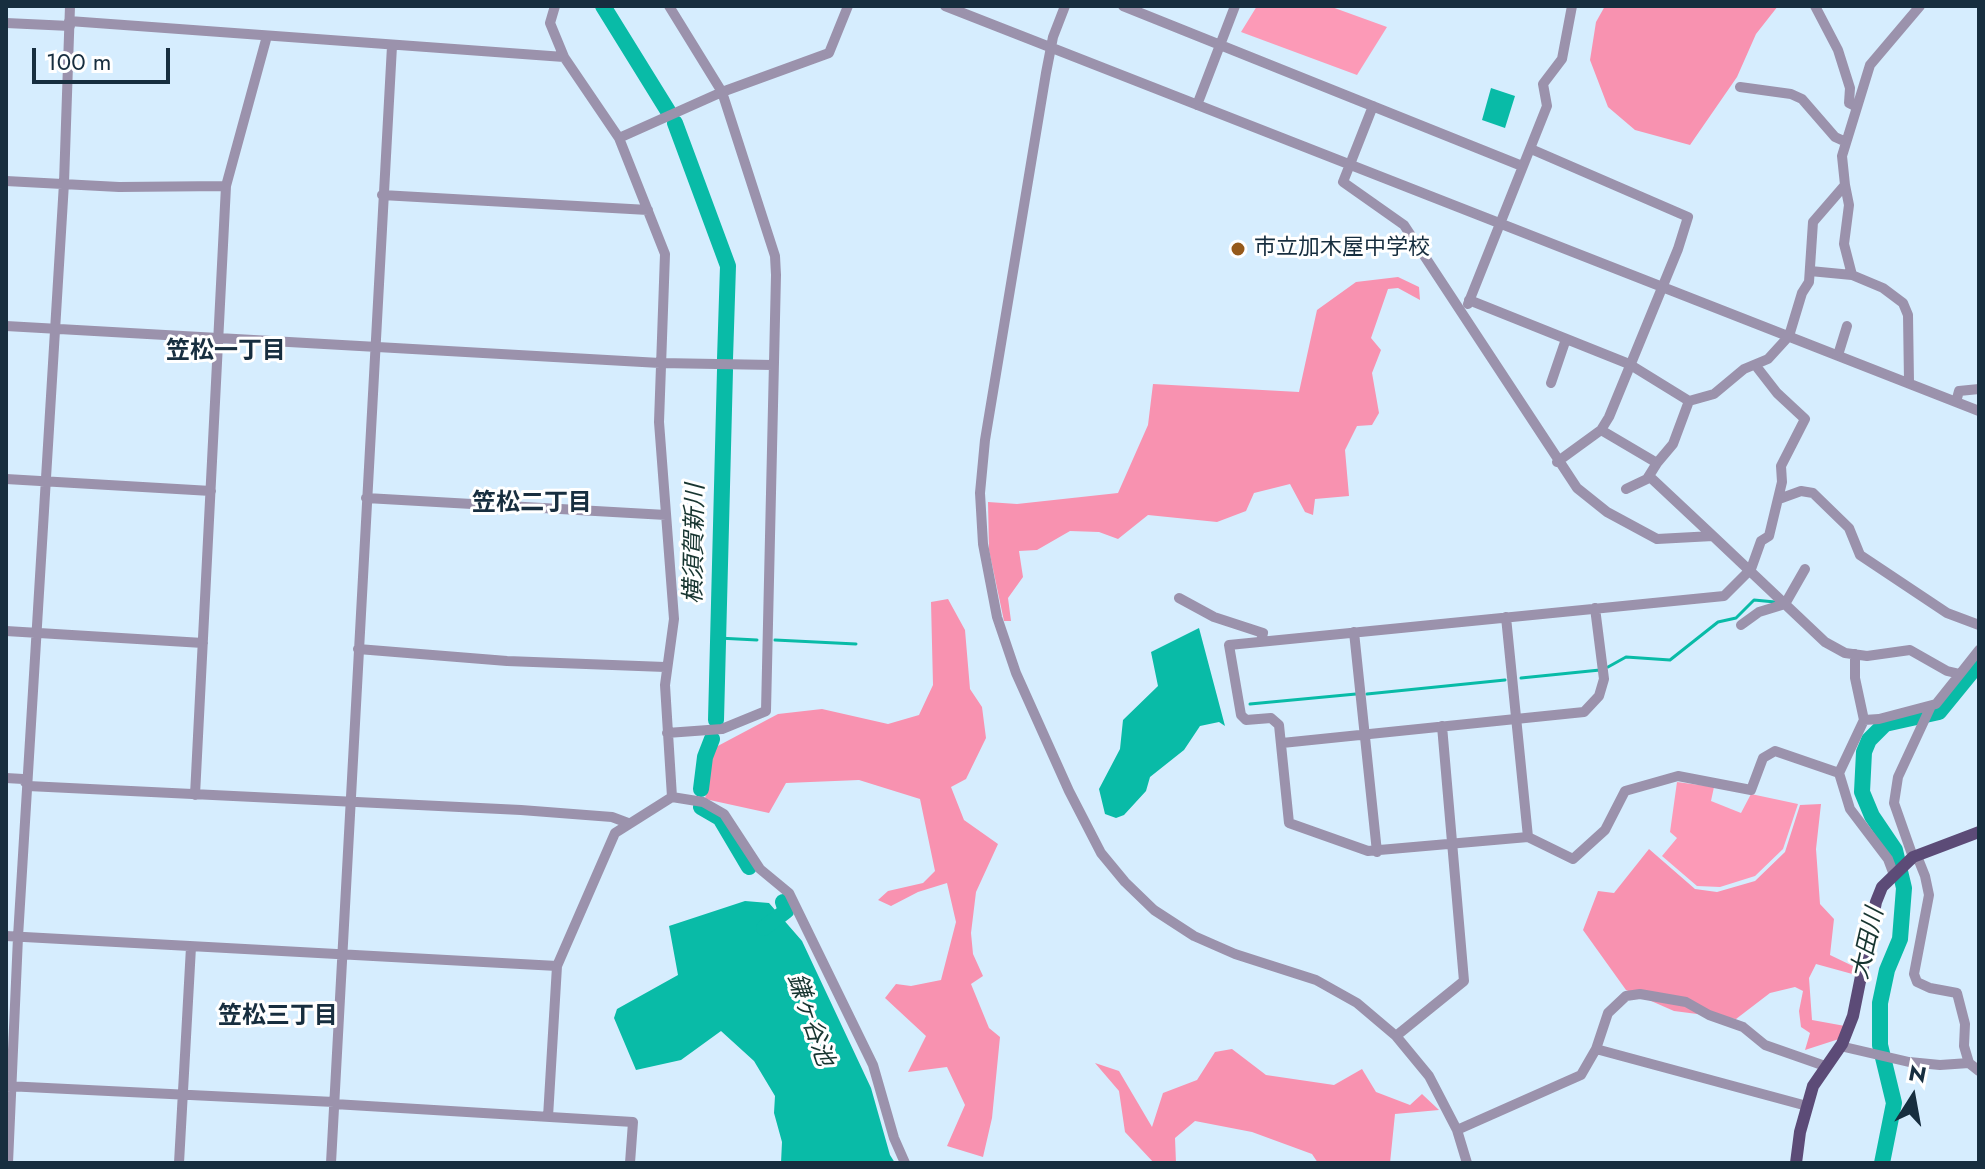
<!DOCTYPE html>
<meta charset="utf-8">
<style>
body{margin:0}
#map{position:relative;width:1985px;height:1169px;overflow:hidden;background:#d6edfe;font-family:Jost,sans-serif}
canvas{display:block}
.frame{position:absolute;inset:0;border:8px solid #172e3f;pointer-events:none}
.north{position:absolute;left:1873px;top:1057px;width:80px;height:80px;-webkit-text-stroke:6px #fff;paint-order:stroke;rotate:11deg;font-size:22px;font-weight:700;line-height:32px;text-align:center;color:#172e3f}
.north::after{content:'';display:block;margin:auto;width:28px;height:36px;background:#172e3f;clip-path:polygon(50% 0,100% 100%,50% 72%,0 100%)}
.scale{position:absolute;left:32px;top:48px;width:138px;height:36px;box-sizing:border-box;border:4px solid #172e3f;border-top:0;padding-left:10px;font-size:24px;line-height:28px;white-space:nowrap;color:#172e3f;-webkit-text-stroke:6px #fff;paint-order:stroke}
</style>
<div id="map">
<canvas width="1985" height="1169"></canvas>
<div class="frame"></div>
<div class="north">N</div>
<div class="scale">100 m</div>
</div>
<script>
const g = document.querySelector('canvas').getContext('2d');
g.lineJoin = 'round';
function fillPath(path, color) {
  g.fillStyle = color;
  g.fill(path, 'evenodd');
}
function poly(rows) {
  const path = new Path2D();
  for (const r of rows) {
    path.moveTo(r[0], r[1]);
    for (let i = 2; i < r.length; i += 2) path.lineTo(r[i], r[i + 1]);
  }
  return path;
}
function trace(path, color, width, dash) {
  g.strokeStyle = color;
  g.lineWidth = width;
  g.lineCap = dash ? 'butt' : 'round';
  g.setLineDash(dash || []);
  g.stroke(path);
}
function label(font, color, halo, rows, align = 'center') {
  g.font = font + ' Jost,"Noto Sans JP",sans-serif';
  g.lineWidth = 6;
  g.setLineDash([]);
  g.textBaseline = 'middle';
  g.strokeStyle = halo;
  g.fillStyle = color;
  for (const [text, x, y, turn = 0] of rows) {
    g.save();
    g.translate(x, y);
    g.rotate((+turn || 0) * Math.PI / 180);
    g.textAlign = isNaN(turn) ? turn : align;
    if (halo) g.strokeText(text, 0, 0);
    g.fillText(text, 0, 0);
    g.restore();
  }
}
fillPath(poly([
 [1257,6,1329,6,1387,27,1357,75,1241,32],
 [1677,782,1714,787,1711,801,1741,813,1751,794,1798,804,1783,849,1755,876,1720,887,1697,886,1662,856,1677,838,1670,832]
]), '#fc9ab7');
fillPath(poly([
 [1605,6,1778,6,1756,34,1737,77,1690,145,1635,130,1608,107,1590,60,1596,22],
 [1398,277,1419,287,1420,300,1398,288,1388,289,1371,338,1381,350,1372,373,1379,413,1372,425,1357,426,1345,450,1349,496,1315,499,1313,515,1305,512,1290,484,1254,493,1246,511,1217,522,1148,515,1118,539,1099,532,1070,531,1037,550,1019,551,1023,577,1008,598,1011,621,1004,621,989,550,988,502,1017,504,1118,493,1148,425,1153,384,1299,392,1317,310,1356,282],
 [948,599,965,630,970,689,982,707,986,738,966,779,951,787,964,820,998,844,976,892,971,933,973,954,983,976,971,984,989,1028,1000,1037,992,1118,983,1157,947,1146,965,1105,947,1067,908,1072,926,1036,885,998,896,984,911,986,941,980,956,922,947,883,918,892,891,906,878,900,888,891,923,883,935,871,920,799,859,780,786,783,769,813,705,799,714,748,778,714,822,709,888,724,919,715,933,685,931,602],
 [1821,804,1816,849,1820,904,1834,919,1830,955,1857,968,1856,975,1816,964,1809,978,1812,1020,1845,1026,1839,1039,1805,1050,1810,1033,1801,1027,1799,1011,1803,991,1795,987,1770,993,1736,1019,1674,1011,1626,990,1583,930,1598,891,1614,893,1649,849,1695,889,1717,892,1755,881,1785,852,1800,805],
 [1232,1049,1266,1075,1334,1085,1362,1069,1376,1092,1410,1105,1422,1094,1439,1110,1395,1114,1390,1163,1318,1163,1312,1154,1252,1132,1195,1121,1175,1138,1176,1163,1154,1163,1125,1132,1119,1091,1095,1063,1119,1071,1152,1127,1163,1093,1197,1080,1215,1052]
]), '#f892b0');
fillPath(poly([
 [1491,88,1515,96,1505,128,1482,120],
 [1199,628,1225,726,1219,722,1200,726,1184,750,1150,777,1146,791,1124,815,1116,818,1105,814,1099,789,1120,749,1123,720,1158,686,1151,652],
 [745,901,769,903,802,941,871,1088,890,1155,895,1163,781,1163,782,1142,774,1113,775,1096,754,1061,721,1031,681,1060,636,1070,614,1018,617,1009,678,975,669,926]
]), '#09bba7');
trace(poly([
 [718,638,757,640],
 [775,640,856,644],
 [1608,667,1626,657,1670,660,1718,622,1736,618,1754,600,1775,602],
 [1521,678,1600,670],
 [1367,694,1505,680],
 [1250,704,1356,694]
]), '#09bba7', 3);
trace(poly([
 [603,6,668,111],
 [675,123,728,266,725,359],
 [716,720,725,370],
 [701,789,705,757,712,739],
 [701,807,720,818,749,867],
 [764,928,786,911,783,902],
 [1882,1163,1894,1103,1880,1045,1880,1003,1887,970,1900,939,1904,888,1895,850,1872,816,1862,792,1864,752,1869,740,1885,724,1939,712,1979,663]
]), '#09bba7', 16);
trace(poly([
 [555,6,550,23,564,57,619,138,665,254,659,422,674,619,665,685,672,797],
 [945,6,1979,411],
 [1065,6,1053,37,1046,73,985,440,980,493,983,544,997,617,1016,673,1069,791,1101,853,1125,882,1154,910,1194,936,1235,954,1316,980,1357,1003,1396,1036,1429,1076,1457,1130,1467,1163],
 [1123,6,1522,166],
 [1815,6,1838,50,1850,88,1849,103,1857,107],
 [69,21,564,57],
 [6,23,70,26],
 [1740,87,1791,94,1802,99,1835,137,1846,142],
 [1197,105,1235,6],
 [1373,106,1343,182,1404,225,1577,488,1607,512,1657,539,1713,536,1825,642,1845,653,1867,656,1910,650,1947,671,1960,674,1979,650],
 [619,138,722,92,829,53,848,6],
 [1531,149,1688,217,1678,249,1609,417,1601,430,1557,462],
 [6,181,119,187,226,186],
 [1845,185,1849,205,1844,244,1852,275],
 [382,195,648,210],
 [1810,271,1852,275,1883,288,1903,303,1908,315,1909,382],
 [1469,300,1629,364,1689,401,1714,394,1744,369,1768,359,1789,336,1802,293,1809,282,1813,222,1845,185,1842,156,1870,65,1920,6],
 [1468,304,1547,106,1543,84,1562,59,1572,6],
 [6,326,660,363,773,365],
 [1838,355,1847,326],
 [1756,366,1777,393,1805,419,1781,466,1782,482,1769,536,1761,541,1751,569,1724,596,1229,645,1241,715,1246,720,1271,718,1279,725,1289,823,1368,851,1528,837,1573,859,1605,830,1625,791,1678,776,1751,790,1763,758,1775,751,1839,773],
 [1551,383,1566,339],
 [1956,402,1959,391,1979,389],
 [1601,430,1657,463,1673,444,1689,401],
 [1649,476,1713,536],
 [6,479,211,491],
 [1626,489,1647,479,1657,463],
 [366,498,666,515],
 [1779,499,1801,491,1813,493,1849,528,1860,555,1947,613,1979,625],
 [1179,598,1214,617,1263,633,1261,641],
 [1506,617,1528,837],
 [1741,625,1759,612,1785,604,1805,569],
 [6,631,203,643],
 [1354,632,1377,852],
 [358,649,507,661,665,667],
 [1855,654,1855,678,1864,720,1839,773,1850,809,1888,859,1894,875],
 [1931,706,1898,777,1894,803,1913,857,1919,861,1925,876,1929,895,1914,974,1917,982,1930,988,1957,993,1965,1024,1964,1046,1969,1063,1979,1071],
 [1864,720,1879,719,1936,704,1960,674],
 [667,733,722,729,766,711,776,275,775,256,722,92,669,6],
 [1282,743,1584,712,1599,696,1604,679,1595,608],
 [6,778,23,779,28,786,521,810,612,817,628,823],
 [195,795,226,186,267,36],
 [672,797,703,802,724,814,760,869,789,893,873,1065,894,1138,905,1163],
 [6,936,557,966],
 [1396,1036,1464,981,1442,726],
 [1840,1046,1909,1062,1940,1065,1969,1063],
 [1596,1049,1608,1013,1626,996,1640,994,1686,1002,1709,1015,1743,1027,1765,1045,1825,1066],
 [6,1086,334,1102],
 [334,1104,633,1122,630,1163],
 [548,1117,557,966,615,833,672,797],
 [1457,1130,1581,1075,1596,1049,1807,1106],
 [8,1163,18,937,64,183,70,6],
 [179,1163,191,947],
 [331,1163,392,46]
]), '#9b92ac', 10);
trace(poly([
 [1796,1163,1800,1132,1813,1086,1842,1044,1853,1016,1876,902,1882,887,1913,857,1979,832]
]), '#5c4b77', 12);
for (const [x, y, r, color] of [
 [1238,249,8,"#95591a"]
]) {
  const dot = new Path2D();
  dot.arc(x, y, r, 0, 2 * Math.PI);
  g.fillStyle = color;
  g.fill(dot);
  trace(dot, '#fff', 3);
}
label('22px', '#172e3f', '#fff', [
 ["市立加木屋中学校",1254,249]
], 'left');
label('bold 24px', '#172e3f', '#fff', [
 ["笠松一丁目",226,352],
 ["笠松二丁目",532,504],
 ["笠松三丁目",278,1017]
]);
label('italic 24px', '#173530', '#fff', [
 ["横須賀新川",696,544,-89],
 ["大田川",1869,944,-77],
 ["鎌ヶ谷池",809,1020,71]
]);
</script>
